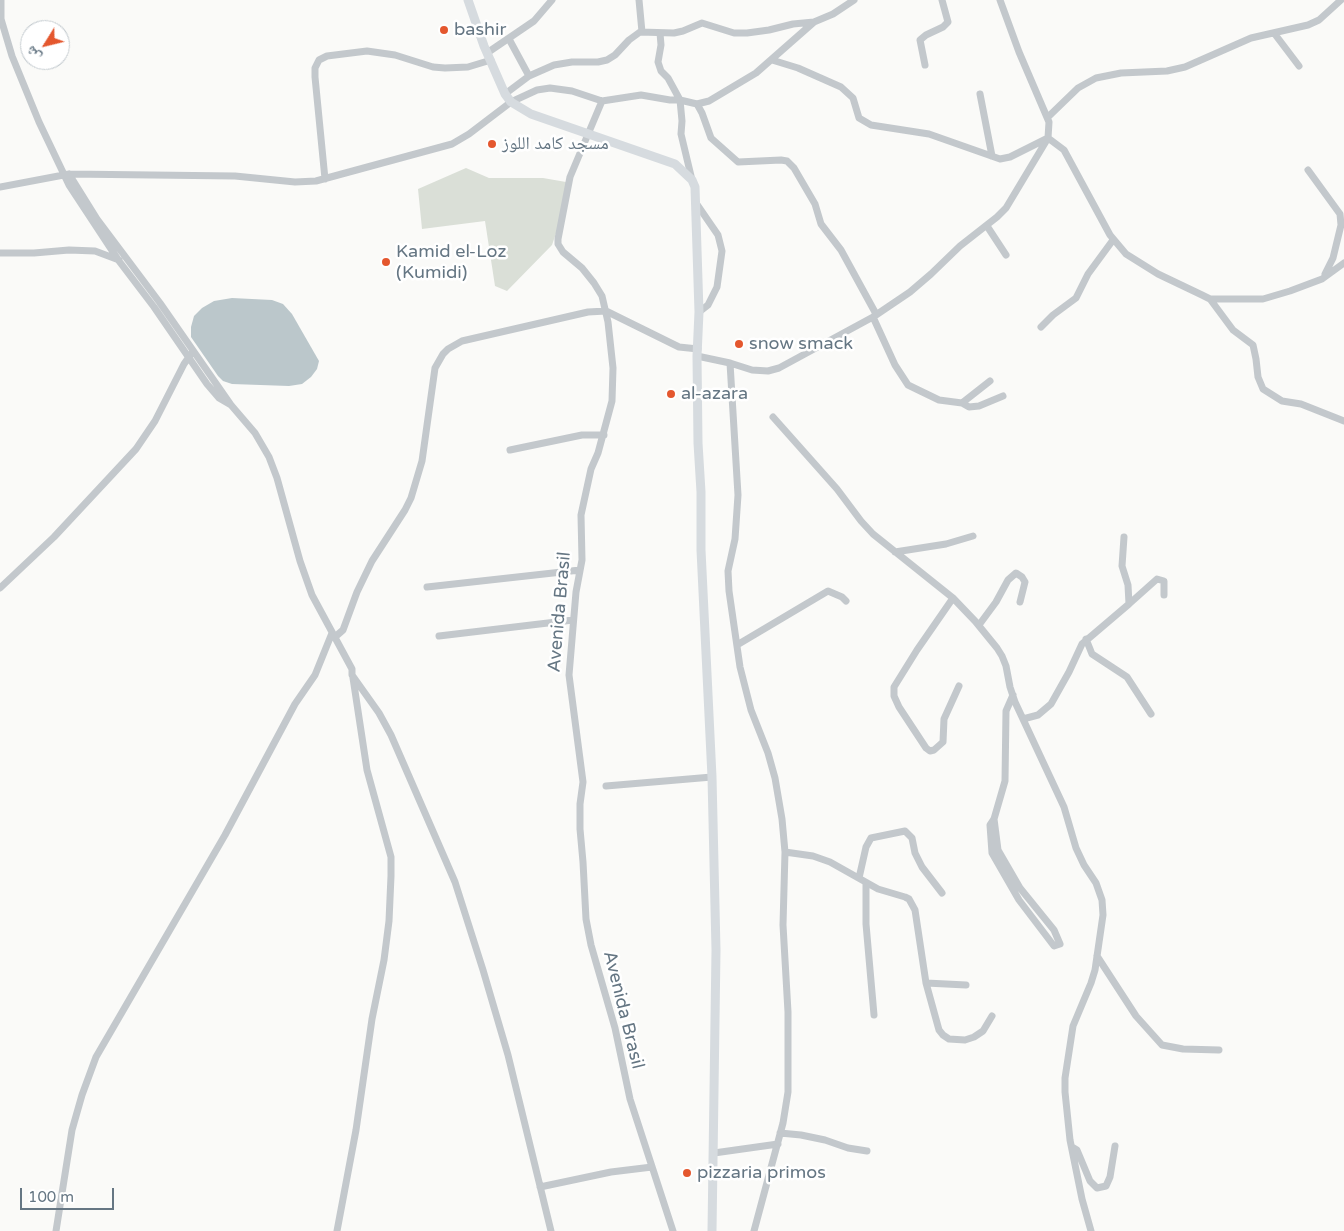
<!DOCTYPE html>
<meta charset="utf-8">
<style>
body{margin:0}
#map{position:relative;width:1344px;height:1231px;overflow:hidden;background:#fafaf8;font-family:"Varela Round","Noto Naskh Arabic",sans-serif}
canvas{display:block}
.north{position:absolute;left:20px;top:20px;width:50px;height:50px;box-sizing:border-box;background:#fff;border:1px solid #c1c8cd;border-radius:50%;rotate:234deg;font-size:14px;font-weight:700;line-height:20px;text-align:center;color:#657683}
.north::after{content:'';display:block;margin:auto;width:18px;height:22px;background:#e4572e;clip-path:polygon(50% 0,100% 100%,50% 72%,0 100%)}
.scale{position:absolute;left:20px;top:1188px;width:94px;height:22px;box-sizing:border-box;border:2px solid #657683;border-top:0;padding-left:6px;font-size:15px;line-height:18px;white-space:nowrap;color:#657683;-webkit-text-stroke:4px #fff;paint-order:stroke}
</style>
<div id="map">
<canvas width="1344" height="1231"></canvas>
<div class="north">ش</div>
<div class="scale">100 m</div>
</div>
<script>
const g = document.querySelector('canvas').getContext('2d');
g.lineJoin = 'round';
function fillPath(path, color) {
  g.fillStyle = color;
  g.fill(path, 'evenodd');
}
function poly(rows) {
  const path = new Path2D();
  for (const r of rows) {
    path.moveTo(r[0], r[1]);
    for (let i = 2; i < r.length; i += 2) path.lineTo(r[i], r[i + 1]);
  }
  return path;
}
function trace(path, color, width, dash) {
  g.strokeStyle = color;
  g.lineWidth = width;
  g.lineCap = dash ? 'butt' : 'round';
  g.setLineDash(dash || []);
  g.stroke(path);
}
function label(font, color, halo, rows, align = 'center') {
  g.font = font + ' "Varela Round","Noto Naskh Arabic",sans-serif';
  g.lineWidth = 5;
  g.setLineDash([]);
  g.textBaseline = 'middle';
  g.strokeStyle = halo;
  g.fillStyle = color;
  for (const [text, x, y, turn = 0] of rows) {
    g.save();
    g.translate(x, y);
    g.rotate((+turn || 0) * Math.PI / 180);
    g.textAlign = isNaN(turn) ? turn : align;
    if (halo) g.strokeText(text, 0, 0);
    g.fillText(text, 0, 0);
    g.restore();
  }
}
fillPath(poly([
 [466,168,489,178,543,178,566,182,565,207,552,245,507,291,495,286,485,221,422,229,418,189]
]), '#dadfd7');
fillPath(poly([
 [232,298,272,300,283,304,292,314,319,361,317,369,311,377,302,384,289,386,232,384,223,381,218,376,191,337,191,327,194,316,202,308,214,301]
]), '#bbc7cb');
trace(poly([
 [1,0,1,19,12,56,39,122,69,185,119,261,154,307,207,384,219,398,231,405],
 [639,0,642,32],
 [660,33,661,45,658,62,661,71,668,78,680,100,682,121,681,134,692,180],
 [1274,33,1299,66],
 [509,39,529,76],
 [487,53,534,21,552,0],
 [772,60,798,68,841,87,853,98,859,118,871,125,929,134,1000,159,1010,157,1048,138],
 [925,65,920,40,926,35,943,27,948,22,942,0],
 [505,94,529,76,554,65,572,62,598,62,607,60,615,55,629,40,640,32,674,33,683,31,702,23,734,33,747,33,769,30,793,24,814,22],
 [980,94,992,156],
 [602,101,570,177,558,239,558,244,563,252,582,268,594,283,602,296,608,322,613,368,612,401,598,453,591,469,581,515,582,560,576,592,569,675,583,782,580,804,580,829,583,862,586,919,591,945,615,1028,630,1099,673,1231],
 [697,104,702,113,711,138,738,162,781,160,787,161,794,168,815,204,821,224,841,250,876,314],
 [1048,117,1078,88,1096,78,1121,73,1167,71,1185,67,1251,38,1308,25,1319,20,1341,0],
 [1048,138,1064,150,1110,235,1126,254,1158,274,1202,295,1210,299,1263,299,1290,291,1322,279,1344,263],
 [1308,170,1340,214,1341,225,1333,258,1325,274],
 [69,174,97,219,160,303,231,405,255,433,269,457,277,478,300,561,312,595,352,669,352,675,379,713,391,735,455,882,483,970,508,1055,551,1231],
 [325,179,315,77,315,68,319,60,327,56,367,51,395,55,433,67,445,68,468,67,491,60],
 [0,187,69,174,235,176,295,182,316,181,452,144,469,134,511,102,537,90,550,88,572,91,602,101,641,95,670,100,680,100,697,104,709,101,756,73,814,22,833,14,854,0],
 [696,203,718,235,722,251,717,287,708,305,699,312],
 [987,226,1006,255],
 [0,253,34,253,69,250,95,251,119,260],
 [1210,299,1233,330,1253,345,1256,359,1258,377,1263,389,1282,401,1301,404,1344,421],
 [873,317,895,365,908,385,939,400,962,403,990,381],
 [1041,327,1053,315,1076,298,1088,274,1113,240],
 [697,356,730,363,752,370,768,371,779,368,873,317,910,292,931,274,960,246,997,217,1006,208,1048,138,1049,122,1019,52,1000,0],
 [730,363,738,495,735,539,728,571,729,591,740,667,751,710,768,753,775,778,782,819,785,852,783,925,788,1012,788,1092,783,1123,754,1231],
 [962,403,969,407,979,406,1003,396],
 [773,417,837,489,861,521,873,534,953,598,917,650,894,687,894,696,899,707,926,748,930,751,934,750,943,742,944,719,959,686],
 [510,450,582,435,604,435],
 [895,552,946,544,973,536],
 [427,587,580,570],
 [0,588,54,537,136,449,155,421,184,364,191,354],
 [953,598,975,621,997,648,1002,656,1006,666,1010,687,1015,702,1064,807,1076,848,1084,865,1096,883,1102,900,1103,915,1095,970,1091,983,1073,1026,1065,1078,1065,1092,1070,1140,1082,1199,1091,1231],
 [1129,604,1157,579,1164,581,1164,595],
 [979,625,996,602,1008,580,1016,573,1022,577,1025,582,1020,602],
 [439,636,573,620],
 [335,637,343,630,357,592,372,561,405,510,411,498,422,461,435,368,443,354,448,349,462,341,588,312,606,311,679,347,698,349],
 [1086,639,1092,654,1127,677,1151,714],
 [737,645,828,591,842,597,846,601],
 [1023,719,1038,715,1051,704,1069,672,1082,644,1129,604,1128,585,1122,566,1124,537],
 [606,786,712,777],
 [994,819,998,850,1020,888,1054,930,1060,944,1054,946,1019,900,992,853,990,825,994,819,1005,781,1006,711,1013,695],
 [785,852,813,856,830,862,878,889,905,897,909,899,915,910,926,983,966,985],
 [859,878,866,847,871,838,905,831,912,838,915,853,922,867,942,893],
 [866,883,866,924,874,1015],
 [1097,956,1136,1016,1162,1045,1183,1049,1219,1050],
 [926,983,939,1030,943,1035,949,1039,965,1040,974,1037,983,1031,992,1016],
 [780,1133,801,1135,825,1140,848,1148,867,1151],
 [1072,1147,1077,1150,1090,1181,1097,1188,1106,1186,1110,1177,1115,1146],
 [714,1153,778,1144],
 [540,1187,611,1172,652,1167],
 [56,1231,72,1130,82,1095,96,1057,225,835,295,704,315,675,332,633],
 [337,1231,356,1130,372,1019,384,960,389,921,391,876,391,857,367,770,353,678]
]), '#c3c8cc', 7);
trace(poly([
 [468,0,484,46,505,94,511,102,531,114,675,164,692,180,695,187,699,312,697,356,698,443,701,492,701,550,712,777,716,950,712,1231]
]), '#d6dbdf', 9);
for (const [x, y, r, color] of [
 [444,30,5,"#e4572e"],
 [492,144,5,"#e4572e"],
 [386,262,5,"#e4572e"],
 [739,344,5,"#e4572e"],
 [671,394,5,"#e4572e"],
 [687,1173,5,"#e4572e"]
]) {
  const dot = new Path2D();
  dot.arc(x, y, r, 0, 2 * Math.PI);
  g.fillStyle = color;
  g.fill(dot);
  trace(dot, '#fff', 2);
}
label('18px', '#657683', '#fff', [
 ["bashir",454,30],
 ["مسجد كامد اللوز",502,144],
 ["Kamid el-Loz",396,252],
 ["(Kumidi)",396,273],
 ["snow smack",749,344],
 ["al-azara",681,394],
 ["pizzaria primos",697,1173]
], 'left');
label('18px', '#657683', '#fff', [
 ["Avenida Brasil",560,612,-85],
 ["Avenida Brasil",623,1010,76]
]);
</script>
